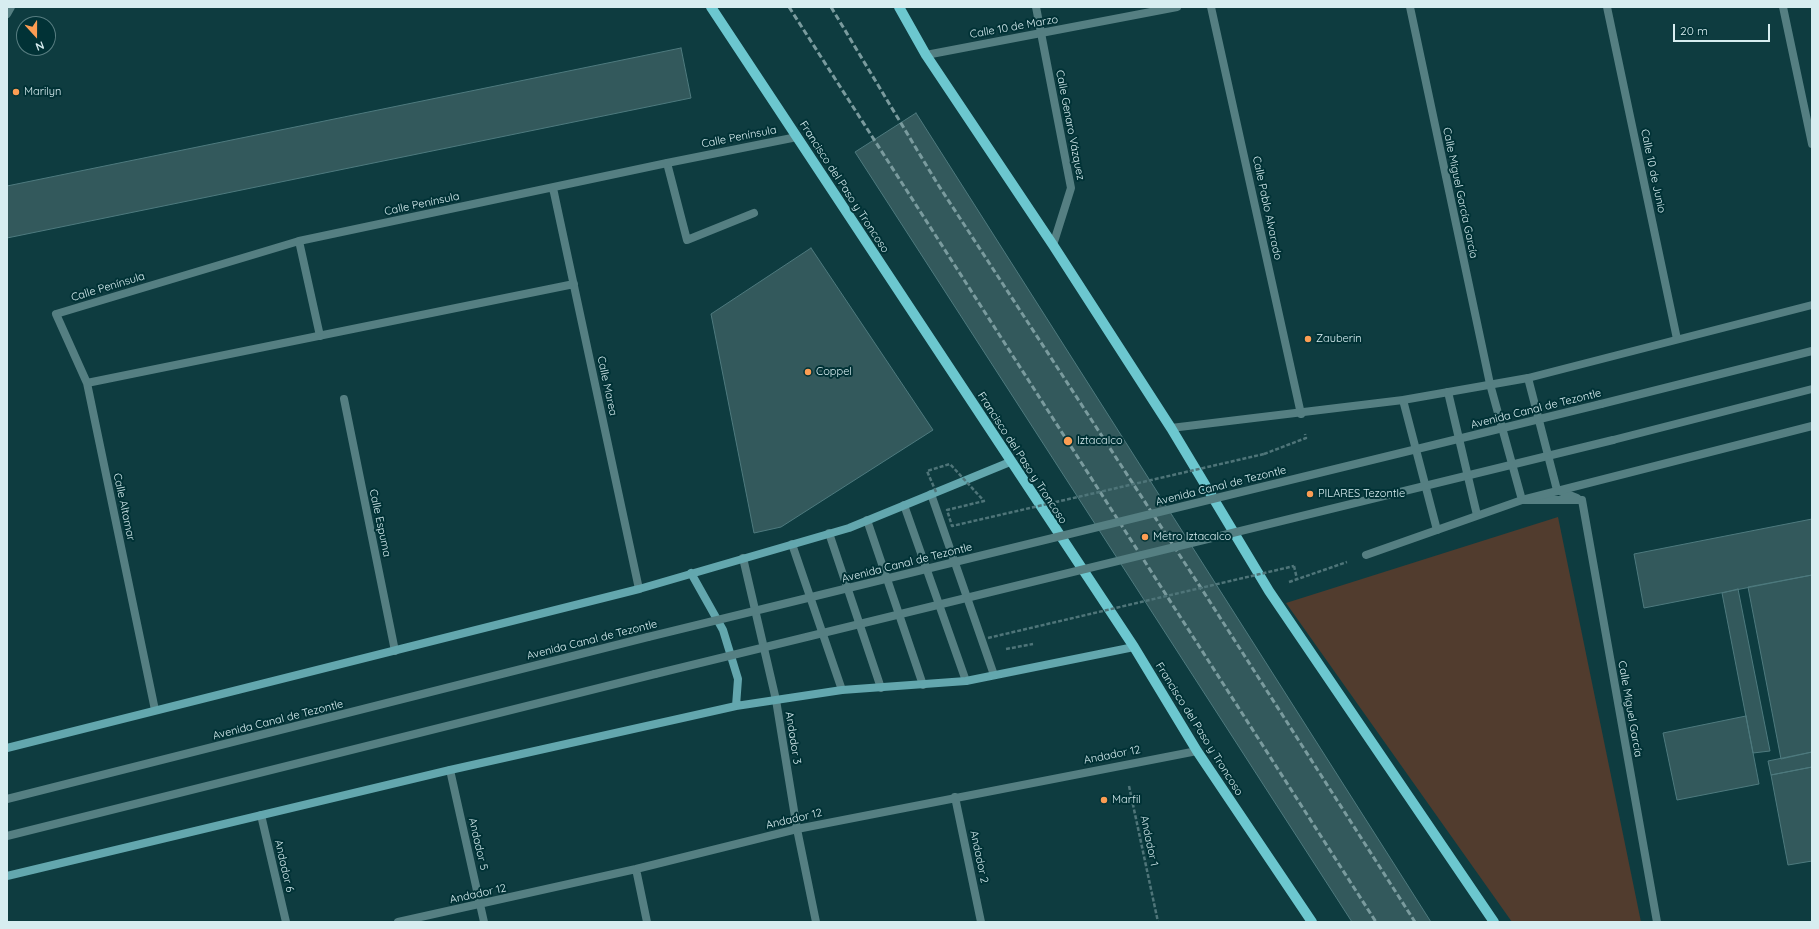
<!DOCTYPE html>
<meta charset="utf-8">
<style>
body{margin:0}
#map{position:relative;width:1819px;height:929px;overflow:hidden;background:#0e3c40;font-family:Quicksand,sans-serif}
canvas{display:block}
.frame{position:absolute;inset:0;border:8px solid #d7edf0;pointer-events:none}
.north{position:absolute;left:16px;top:16px;width:40px;height:40px;box-sizing:border-box;background:#013236;border:1px solid #577d80;border-radius:50%;rotate:159deg;font-size:11px;font-weight:700;line-height:16px;text-align:center;color:#d7edf0}
.north::after{content:'';display:block;margin:auto;width:14px;height:18px;background:#fc9d53;clip-path:polygon(50% 0,100% 100%,50% 72%,0 100%)}
.scale{position:absolute;left:1673px;top:24px;width:97px;height:18px;box-sizing:border-box;border:2px solid #d7edf0;border-top:0;padding-left:5px;font-size:12px;line-height:14px;white-space:nowrap;color:#d7edf0;-webkit-text-stroke:3px #013236;paint-order:stroke}
</style>
<div id="map">
<canvas width="1819" height="929"></canvas>
<div class="frame"></div>
<div class="north">N</div>
<div class="scale">20 m</div>
</div>
<script>
const g = document.querySelector('canvas').getContext('2d');
g.lineJoin = 'round';
function fillPath(path, color) {
  g.fillStyle = color;
  g.fill(path, 'evenodd');
}
function poly(rows) {
  const path = new Path2D();
  for (const r of rows) {
    path.moveTo(r[0], r[1]);
    for (let i = 2; i < r.length; i += 2) path.lineTo(r[i], r[i + 1]);
  }
  return path;
}
function trace(path, color, width, dash) {
  g.strokeStyle = color;
  g.lineWidth = width;
  g.lineCap = dash ? 'butt' : 'round';
  g.setLineDash(dash || []);
  g.stroke(path);
}
function label(font, color, halo, rows, align = 'center') {
  g.font = font + ' Quicksand,sans-serif';
  g.lineWidth = 4;
  g.setLineDash([]);
  g.textBaseline = 'middle';
  g.strokeStyle = halo;
  g.fillStyle = color;
  for (const [text, x, y, turn = 0] of rows) {
    g.save();
    g.translate(x, y);
    g.rotate((+turn || 0) * Math.PI / 180);
    g.textAlign = isNaN(turn) ? turn : align;
    if (halo) g.strokeText(text, 0, 0);
    g.fillText(text, 0, 0);
    g.restore();
  }
}
fillPath(poly([
 [1558,517,1641,922,1512,922,1286,603]
]), '#513c2e');
const building = poly([
 [681,48,691,98,7,238,7,186,681,48],
 [916,113,1431,922,1352,922,855,152,916,113],
 [811,248,933,430,781,527,754,533,711,314,811,248],
 [1812,519,1812,575,1644,608,1634,554,1812,519],
 [1812,575,1812,752,1781,759,1748,587,1812,575],
 [1738,589,1770,751,1753,753,1722,593,1738,589],
 [1746,716,1759,784,1677,800,1663,733,1746,716],
 [1812,752,1812,767,1771,775,1768,761,1812,752],
 [1812,767,1812,861,1788,865,1771,775,1812,767]
]);
fillPath(building, '#33595c');
trace(building, '#4e7a7e', 1);
trace(poly([
 [1264,454,1306,438,1305,434],
 [1294,566,1297,579],
 [1289,582,1347,562],
 [1006,649,1033,644],
 [1129,786,1158,922]
]), '#4f7579', 2.5, [4, 2]);
trace(poly([
 [7,14,11,7],
 [667,163,687,240,754,213],
 [931,494,994,675],
 [904,505,966,681],
 [867,520,923,685],
 [829,533,881,688],
 [792,544,842,690]
]), '#557f82', 8);
trace(poly([
 [797,829,816,922]
]), '#557f82', 8);
trace(poly([
 [1036,7,1071,188,1053,245],
 [1211,7,1301,414],
 [1410,7,1490,384,1522,500,1582,500],
 [1607,7,1677,339],
 [1783,7,1812,144],
 [926,55,1177,7],
 [553,188,639,589],
 [299,241,320,336],
 [1528,378,1557,490,1577,498],
 [87,383,574,284],
 [1448,392,1477,515],
 [344,399,395,651],
 [1403,400,1437,530],
 [1582,500,1657,922],
 [743,558,776,700,797,829],
 [155,710,87,383,56,314,299,241,667,163,797,137],
 [450,770,484,922],
 [955,797,981,922],
 [261,815,286,922],
 [636,869,647,922],
 [398,922,636,869,797,829,1197,751]
]), '#557f82', 8);
trace(poly([
 [1601,404,1812,351],
 [1171,428,1403,400,1528,378,1812,305],
 [1613,440,1812,389],
 [1366,555,1522,500,1812,426],
 [7,799,648,637],
 [7,836,655,674]
]), '#557f82', 8);
trace(poly([
 [691,573,723,630,738,679,736,706],
 [7,748,639,589,849,528,1010,462],
 [7,876,450,770,736,706,842,690,966,681,1134,647]
]), '#63a7ae', 8);
trace(poly([
 [711,7,1134,647,1197,751,1312,922],
 [899,7,926,55,1053,245,1171,428,1269,591,1494,922]
]), '#6cc7cf', 10);
trace(poly([
 [789,7,1376,922],
 [831,7,937,183,1203,591,1415,922]
]), '#7a9b9e', 3, [6, 3]);
trace(poly([
 [936,492,927,471,950,464,984,501,947,510,952,526,1264,454],
 [988,638,1294,566]
]), '#4f7579', 2.5, [4, 2]);
trace(poly([
 [648,637,1601,404],
 [655,674,1613,440]
]), '#557f82', 8);
for (const [x, y, r, color] of [
 [16,92,4,"#fc9d53"],
 [1308,339,4,"#fc9d53"],
 [808,372,4,"#fc9d53"],
 [1068,441,5,"#fc9d53"],
 [1310,494,4,"#fc9d53"],
 [1145,537,4,"#fc9d53"],
 [1104,800,4,"#fc9d53"]
]) {
  const dot = new Path2D();
  dot.arc(x, y, r, 0, 2 * Math.PI);
  g.fillStyle = color;
  g.fill(dot);
  trace(dot, '#013236', 1.5);
}
label('11px', '#d7edf0', '#013236', [
 ["Calle 10 de Marzo",1014,27,-10],
 ["Calle Genaro Vázquez",1070,125,79],
 ["Calle Península",739,137,-11],
 ["Calle 10 de Junio",1653,171,78],
 ["Francisco del Paso y Troncoso",844,187,57],
 ["Calle Miguel García García",1460,193,78],
 ["Calle Península",422,204,-12],
 ["Calle Pablo Alvarado",1267,208,78],
 ["Calle Península",108,287,-17],
 ["Calle Marea",607,386,78],
 ["Avenida Canal de Tezontle",1536,409,-14],
 ["Francisco del Paso y Troncoso",1022,458,57],
 ["Avenida Canal de Tezontle",1221,486,-14],
 ["Calle Altamar",124,507,78],
 ["Calle Espuma",380,523,78],
 ["Avenida Canal de Tezontle",907,563,-14],
 ["Avenida Canal de Tezontle",592,640,-14],
 ["Calle Miguel García",1630,709,80],
 ["Avenida Canal de Tezontle",278,720,-14],
 ["Francisco del Paso y Troncoso",1199,729,58],
 ["Andador 3",793,738,81],
 ["Andador 12",1112,755,-11],
 ["Andador 12",794,819,-13],
 ["Andador 1",1149,841,78],
 ["Andador 5",478,844,77],
 ["Andador 2",979,857,78],
 ["Andador 6",284,866,77],
 ["Andador 12",478,894,-12]
]);
label('11px', '#d7edf0', '#013236', [
 ["Marilyn",24,92],
 ["Zauberin",1316,339],
 ["Coppel",816,372],
 ["Iztacalco",1077,441],
 ["PILARES Tezontle",1318,494],
 ["Metro Iztacalco",1153,537],
 ["Marfil",1112,800]
], 'left');
</script>
